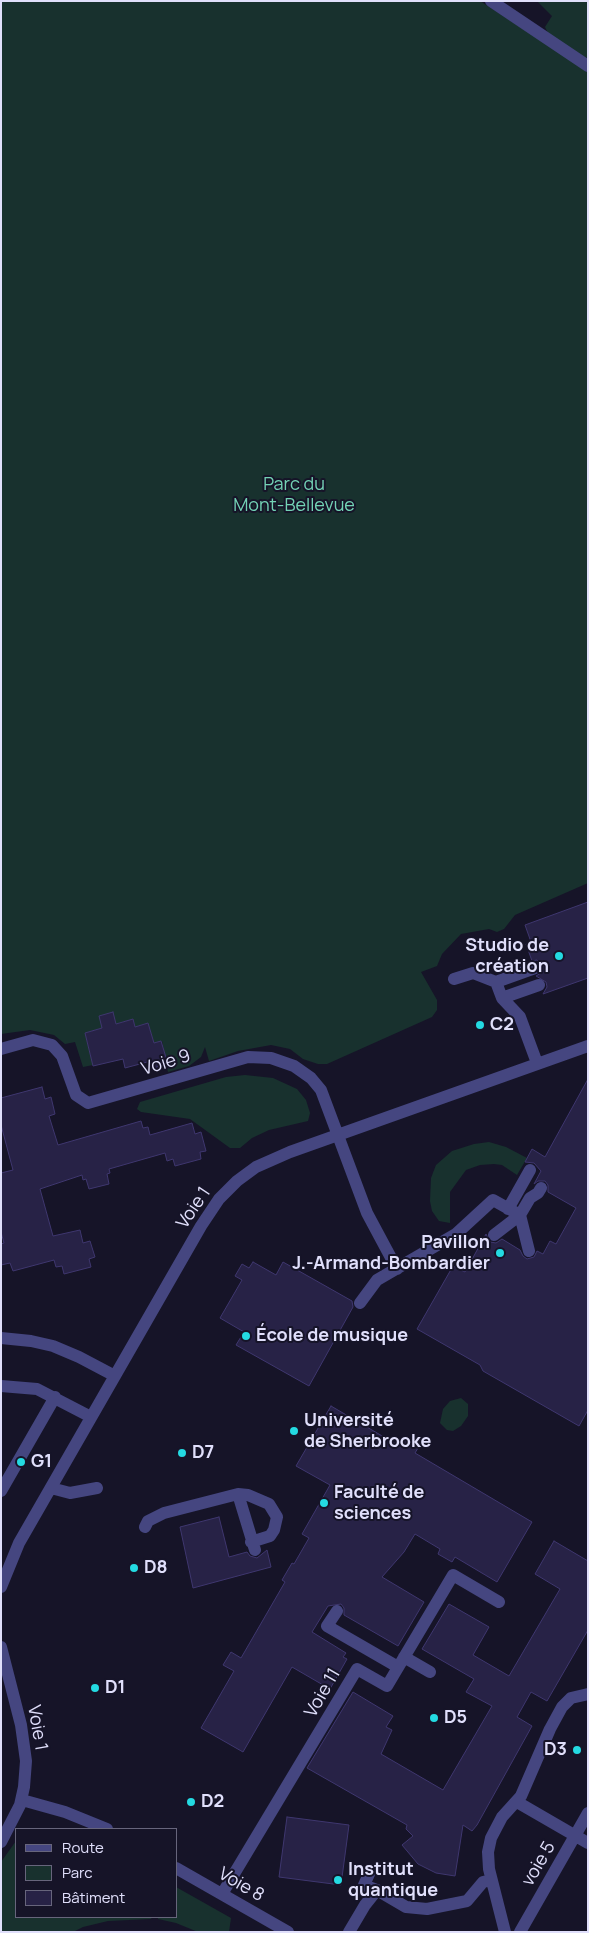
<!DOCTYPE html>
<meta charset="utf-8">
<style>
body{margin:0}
#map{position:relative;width:589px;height:1933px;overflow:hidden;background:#161428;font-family:Manrope,sans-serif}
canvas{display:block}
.frame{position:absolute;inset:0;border:2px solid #e0dffb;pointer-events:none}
.legend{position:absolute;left:15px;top:1828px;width:162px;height:90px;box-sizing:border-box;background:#161428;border:1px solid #67657c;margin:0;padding:6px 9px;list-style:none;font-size:15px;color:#e0dffb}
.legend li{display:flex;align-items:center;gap:10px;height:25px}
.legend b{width:25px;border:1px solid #67657c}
</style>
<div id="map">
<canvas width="589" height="1933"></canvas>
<div class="frame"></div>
<ul class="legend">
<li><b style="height:6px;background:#454680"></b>Route</li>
<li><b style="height:14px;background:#18312e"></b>Parc</li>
<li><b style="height:14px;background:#272246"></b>Bâtiment</li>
</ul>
</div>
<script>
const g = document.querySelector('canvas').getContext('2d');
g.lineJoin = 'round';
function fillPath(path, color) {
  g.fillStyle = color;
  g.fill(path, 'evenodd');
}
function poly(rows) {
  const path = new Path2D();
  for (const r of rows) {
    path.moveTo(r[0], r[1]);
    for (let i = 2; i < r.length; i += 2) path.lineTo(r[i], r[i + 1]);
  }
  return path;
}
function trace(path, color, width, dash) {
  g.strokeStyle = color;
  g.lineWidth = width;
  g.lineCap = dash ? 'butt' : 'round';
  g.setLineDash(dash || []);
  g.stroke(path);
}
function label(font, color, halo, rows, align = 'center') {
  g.font = font + ' Manrope,sans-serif';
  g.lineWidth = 4;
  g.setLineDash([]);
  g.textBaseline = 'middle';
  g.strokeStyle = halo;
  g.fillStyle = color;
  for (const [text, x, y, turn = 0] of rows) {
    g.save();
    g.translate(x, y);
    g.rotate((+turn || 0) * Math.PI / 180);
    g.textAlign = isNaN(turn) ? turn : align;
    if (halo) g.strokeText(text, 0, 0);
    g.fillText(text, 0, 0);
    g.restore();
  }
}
fillPath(poly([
 [1,1,480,1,588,71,588,883,515,915,504,929,497,932,489,929,461,934,442,954,437,966,421,972,437,1000,437,1010,432,1017,327,1064,318,1064,303,1059,290,1049,271,1045,238,1051,209,1061,205,1047,201,1057,189,1066,168,1072,162,1041,154,1043,148,1023,135,1027,133,1019,85,1033,93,1065,83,1067,75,1042,65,1044,54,1035,30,1030,1,1034],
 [537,1,588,1,588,58,581,56,548,33,545,27,552,16],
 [245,1075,273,1078,297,1089,306,1100,310,1113,308,1121,269,1130,252,1138,240,1148,230,1148,190,1119,141,1112,137,1109,140,1102,226,1077],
 [489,1142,506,1147,527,1158,517,1175,502,1165,494,1164,480,1165,466,1170,450,1192,450,1223,439,1221,432,1211,430,1201,431,1178,436,1165,452,1151,474,1144],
 [461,1398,468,1404,468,1416,461,1426,453,1431,447,1430,440,1423,443,1409,450,1401],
 [16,1841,16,1917,152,1917,151,1919,108,1921,83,1927,73,1932,1,1932,1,1862],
 [176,1887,231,1918,229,1932,198,1932,176,1923,158,1919,158,1917,176,1917]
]), '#18312e');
const building = poly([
 [588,902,588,978,543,994,547,987,546,982,536,976,541,973,543,966,537,960,532,961,526,944,531,942,525,925,588,902],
 [113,1012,116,1024,133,1019,135,1027,148,1023,154,1043,161,1041,168,1064,153,1068,151,1061,125,1068,123,1059,93,1066,85,1033,102,1028,99,1016,113,1012],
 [588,1079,588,1410,579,1426,483,1371,480,1365,417,1329,453,1266,465,1272,486,1234,490,1242,496,1243,502,1239,520,1250,523,1256,527,1259,534,1257,537,1251,543,1254,550,1241,556,1244,576,1208,548,1192,548,1185,545,1181,538,1181,534,1184,541,1171,534,1163,525,1162,532,1149,545,1157,588,1079],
 [42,1087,45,1099,51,1097,55,1114,49,1116,58,1145,141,1121,143,1128,148,1127,150,1135,192,1123,195,1134,201,1132,206,1151,200,1152,201,1159,175,1166,173,1159,167,1161,165,1153,109,1169,110,1173,107,1174,109,1184,89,1189,86,1179,83,1180,82,1175,40,1189,53,1236,80,1230,83,1243,90,1241,95,1257,89,1259,91,1267,64,1274,62,1266,56,1267,54,1260,13,1271,10,1263,1,1265,1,1244,4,1243,1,1232,1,1173,13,1170,1,1125,1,1098,42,1087],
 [253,1262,276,1275,283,1262,352,1301,353,1307,309,1386,236,1345,244,1332,220,1318,242,1280,235,1276,242,1264,249,1268,253,1262],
 [331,1406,401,1447,405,1440,418,1448,415,1453,532,1522,497,1582,455,1557,452,1562,438,1554,440,1549,415,1534,404,1552,382,1577,424,1602,398,1646,344,1615,344,1608,341,1604,328,1606,312,1632,346,1653,343,1657,347,1659,330,1689,292,1667,243,1752,201,1728,234,1671,223,1665,231,1652,241,1658,285,1582,282,1580,292,1563,294,1564,309,1538,302,1534,330,1485,296,1466,331,1406],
 [219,1517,229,1557,247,1552,250,1556,257,1558,267,1550,271,1567,193,1588,180,1527,219,1517],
 [554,1541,588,1561,588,1630,547,1701,531,1692,517,1717,532,1726,477,1825,472,1831,463,1825,455,1876,436,1873,418,1864,402,1845,413,1836,406,1829,407,1825,307,1768,353,1692,393,1716,386,1727,392,1730,381,1754,443,1790,492,1706,466,1692,474,1679,422,1649,449,1604,489,1627,473,1655,509,1676,560,1589,535,1574,554,1541],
 [287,1817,349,1825,341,1885,279,1877,287,1817]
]);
fillPath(building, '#272246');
trace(building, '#3f376f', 1);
trace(poly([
 [491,1,588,66],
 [535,968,496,982,502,998,520,1017,537,1063],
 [454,979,473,973,496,982],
 [502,998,539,985],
 [1,1049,33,1040,52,1045,62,1056,76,1095,88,1103,248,1057,271,1058,294,1066,311,1078,321,1090,367,1213,397,1269],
 [508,1209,530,1170],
 [494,1235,520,1215,530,1198,538,1193,541,1188],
 [360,1303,377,1280,456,1234,493,1200,520,1215,529,1251],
 [1,1338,31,1341,53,1346,79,1357,115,1376],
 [1,1386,37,1389,91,1417],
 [51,1488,70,1493,97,1488],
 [1,1491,55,1397],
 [238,1494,255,1550],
 [145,1527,148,1521,164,1513,238,1494,248,1495,269,1504,277,1517,274,1530,270,1536,251,1542],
 [1,1587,19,1543,201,1226,219,1199,237,1181,256,1167,290,1152,588,1046],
 [337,1611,327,1626,398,1667],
 [1,1647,21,1725,26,1761,24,1787,20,1805,1,1842],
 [404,1657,430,1672],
 [22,1800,65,1812,107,1829],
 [517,1802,588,1843],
 [176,1868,288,1932],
 [369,1874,364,1885,377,1890],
 [222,1894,357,1669,387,1686,453,1575,499,1602],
 [349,1932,365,1905,377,1890,406,1907,427,1909,467,1901,483,1882,491,1880],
 [505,1932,489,1869,488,1852,491,1838,502,1817,521,1796,550,1729,562,1707,571,1698,588,1694],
 [520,1932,588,1813]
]), '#454680', 12);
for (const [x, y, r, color] of [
 [559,956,5,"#24dae2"],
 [480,1025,5,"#24dae2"],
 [500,1253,5,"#24dae2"],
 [246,1336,5,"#24dae2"],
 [294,1431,5,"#24dae2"],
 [182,1453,5,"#24dae2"],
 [21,1462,5,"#24dae2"],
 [324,1503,5,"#24dae2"],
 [134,1568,5,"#24dae2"],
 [95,1688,5,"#24dae2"],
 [434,1718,5,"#24dae2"],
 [577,1750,5,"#24dae2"],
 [191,1802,5,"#24dae2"],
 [338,1880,5,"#24dae2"]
]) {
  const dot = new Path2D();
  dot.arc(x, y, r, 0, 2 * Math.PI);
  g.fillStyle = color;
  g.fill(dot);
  trace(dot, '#161428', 2);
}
label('18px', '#73d2b5', '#161428', [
 ["Parc du",294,485],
 ["Mont-Bellevue",294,506]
]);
label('bold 18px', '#e0dffb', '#161428', [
 ["Studio de",549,946,"right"],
 ["création",549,967,"right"],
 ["C2",490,1025],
 ["Pavillon",490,1243,"right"],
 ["J.-Armand-Bombardier",490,1264,"right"],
 ["École de musique",256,1336],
 ["Université",304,1421],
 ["de Sherbrooke",304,1442],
 ["D7",192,1453],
 ["G1",31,1462],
 ["Faculté de",334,1493],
 ["sciences",334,1514],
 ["D8",144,1568],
 ["D1",105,1688],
 ["D5",444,1718],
 ["D3",567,1750,"right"],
 ["D2",201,1802],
 ["Institut",348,1870],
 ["quantique",348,1891]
], 'left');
label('18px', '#e0dffb', '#161428', [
 ["Voie 9",166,1063,-17],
 ["Voie 1",194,1208,-56],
 ["Voie 11",323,1693,-60],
 ["Voie 1",37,1728,80],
 ["voie 5",539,1864,-60],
 ["Voie 8",241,1885,30]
]);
</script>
